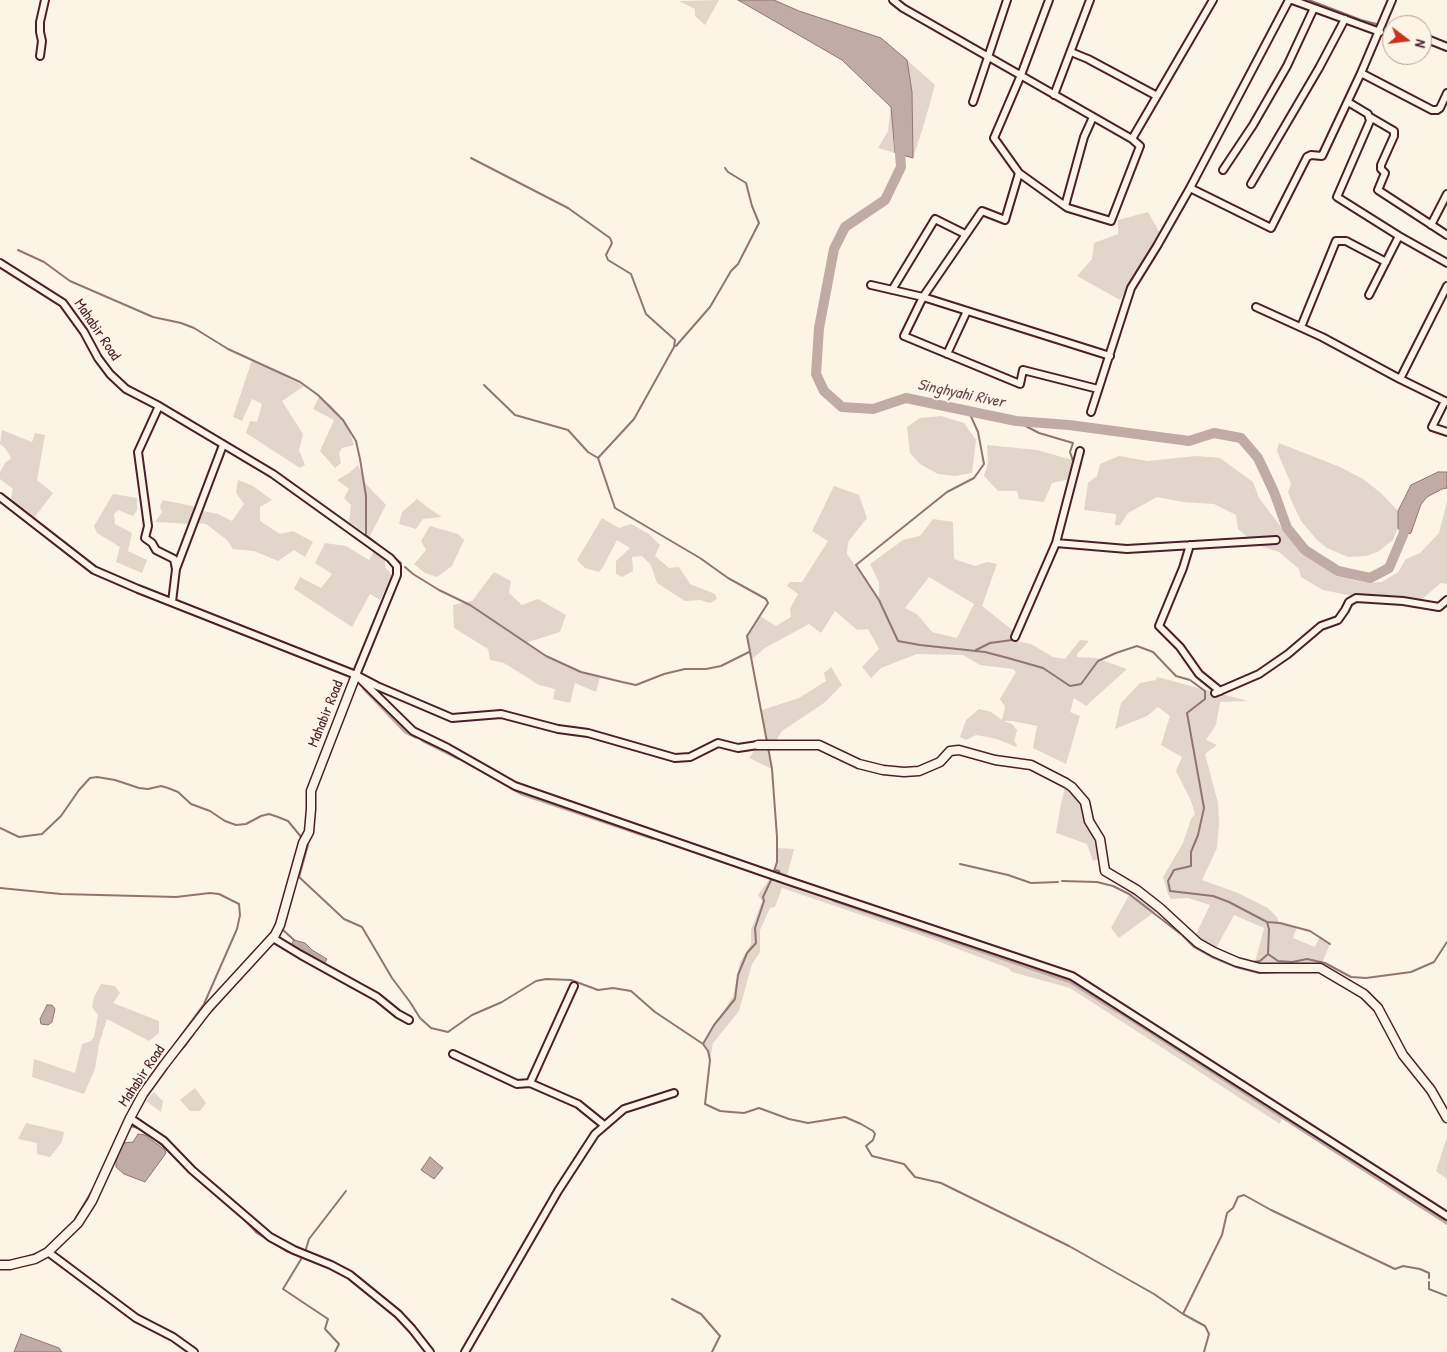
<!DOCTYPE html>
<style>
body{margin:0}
#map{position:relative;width:1447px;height:1352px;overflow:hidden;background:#fcf5e5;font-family:"Patrick Hand",sans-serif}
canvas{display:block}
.north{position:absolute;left:1382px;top:15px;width:50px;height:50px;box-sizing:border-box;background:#fcf5e5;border:1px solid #b59f9b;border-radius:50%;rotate:105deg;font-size:14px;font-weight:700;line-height:20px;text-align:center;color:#4a1f2b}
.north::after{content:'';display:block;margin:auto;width:18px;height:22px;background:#c8321e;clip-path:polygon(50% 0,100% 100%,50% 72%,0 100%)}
</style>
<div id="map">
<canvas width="1447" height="1352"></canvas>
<div class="north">N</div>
</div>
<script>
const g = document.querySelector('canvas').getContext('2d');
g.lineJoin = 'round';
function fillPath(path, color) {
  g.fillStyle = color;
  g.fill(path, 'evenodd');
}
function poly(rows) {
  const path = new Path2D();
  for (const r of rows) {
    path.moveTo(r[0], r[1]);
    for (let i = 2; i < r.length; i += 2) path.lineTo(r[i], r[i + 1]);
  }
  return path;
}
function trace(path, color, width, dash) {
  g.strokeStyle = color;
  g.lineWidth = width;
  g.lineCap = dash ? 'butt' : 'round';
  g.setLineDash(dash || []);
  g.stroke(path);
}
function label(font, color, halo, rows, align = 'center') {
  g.font = font + ' "Patrick Hand",sans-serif';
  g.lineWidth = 4;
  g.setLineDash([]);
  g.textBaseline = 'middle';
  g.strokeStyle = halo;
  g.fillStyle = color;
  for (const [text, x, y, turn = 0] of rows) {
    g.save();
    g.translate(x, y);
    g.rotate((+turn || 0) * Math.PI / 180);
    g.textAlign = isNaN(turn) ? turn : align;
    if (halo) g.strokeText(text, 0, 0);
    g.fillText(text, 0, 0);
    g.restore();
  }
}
fillPath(poly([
 [719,0,705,25,695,16,695,9,679,1],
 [907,60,935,85,924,124,913,158,912,92],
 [891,107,893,134,895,153,878,148,888,131],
 [1148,212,1160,233,1120,300,1077,276,1092,259,1094,243,1118,234,1118,220],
 [252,360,304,386,282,401,303,434,299,450,305,465,300,468,246,433,250,421,257,422,262,404,252,399,242,421,233,417],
 [319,397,331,405,347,424,354,445,342,448,339,453,341,463,335,468,320,451,334,420,313,409],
 [941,416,964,423,976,440,972,473,955,476,938,474,920,464,910,453,907,427,920,418],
 [2,430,32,442,35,433,45,435,37,480,53,493,34,518,15,509,11,498,13,489,0,479,0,472,5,463,11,458,5,448,0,444],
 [1279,443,1340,467,1363,479,1381,493,1398,511,1398,528,1393,540,1379,551,1367,556,1348,557,1327,548,1317,540,1301,521,1292,502,1288,492,1291,484,1277,451],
 [987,445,1037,450,1083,463,1078,477,1052,483,1044,502,1019,499,1017,491,998,491,984,476,988,463],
 [1119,456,1148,461,1196,456,1220,458,1253,482,1259,498,1297,548,1336,576,1366,583,1382,582,1398,572,1406,559,1420,553,1439,533,1447,502,1447,584,1441,583,1422,599,1393,595,1348,595,1323,590,1301,577,1299,569,1279,552,1257,545,1238,529,1236,515,1214,504,1183,502,1157,497,1128,513,1120,525,1115,525,1116,514,1084,510,1088,483,1097,476,1100,464],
 [358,465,365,483,386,505,370,536,349,522,351,505,344,498,349,489,337,480,349,473],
 [238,480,253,486,272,500,260,507,260,521,280,534,293,531,313,542,305,557,294,550,278,561,254,551,233,549,227,540,206,524,198,523,203,511,218,514,232,521,244,504,236,493],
 [834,486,859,495,867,518,848,542,847,554,879,599,879,582,870,564,903,540,920,536,933,519,953,522,954,559,975,566,987,562,997,564,982,606,1015,632,1012,640,1031,644,1053,657,1065,659,1080,640,1089,641,1077,654,1077,657,1096,658,1127,669,1086,706,1074,698,1070,712,1080,716,1066,764,1033,748,1037,726,1012,721,1004,721,1012,724,1017,730,1014,741,1017,745,1016,747,997,739,976,735,966,740,960,737,966,720,979,709,991,712,1002,720,1005,707,1000,699,1016,672,1013,669,980,665,963,655,917,654,881,668,871,678,862,667,879,649,868,629,857,630,835,611,821,633,809,624,765,648,751,660,747,636,760,616,776,626,791,617,790,609,798,594,787,586,790,582,802,582,828,541,812,531],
 [929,577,974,604,957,638,932,632,917,614,905,608],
 [113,494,137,498,137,510,133,516,118,510,114,514,115,524,132,533,128,551,147,560,142,573,116,562,120,547,97,533,94,526],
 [417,499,427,507,442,517,423,519,416,529,399,524,402,512],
 [163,500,192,506,198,509,191,524,155,522,162,512,160,506],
 [602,518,619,528,631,524,649,534,660,545,655,556,669,568,679,567,690,584,715,594,717,599,710,603,700,600,685,601,657,583,651,565,642,556,632,557,633,571,622,577,616,574,616,561,630,548,617,540,603,567,599,572,585,568,577,560],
 [430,526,458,534,464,540,452,566,437,577,425,573,414,564,426,550,421,541],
 [325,543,346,546,369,560,374,551,385,560,385,567,392,575,380,600,370,594,352,627,294,589,300,577,321,588,332,574,315,563],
 [494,572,511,581,509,593,522,605,538,599,566,615,560,632,525,643,546,656,581,672,600,677,596,692,575,683,570,703,553,699,555,689,539,685,504,663,490,660,488,649,454,628,453,605,472,601],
 [831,667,842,685,824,703,782,731,774,744,768,747,772,769,749,758,758,745,767,742,762,710,799,698,826,681,824,673],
 [1157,677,1248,701,1220,702,1216,725,1206,740,1217,745,1205,754,1218,803,1219,823,1217,848,1202,880,1238,893,1268,908,1277,917,1279,923,1297,927,1293,938,1315,947,1320,936,1330,944,1320,968,1254,966,1264,928,1234,915,1214,952,1187,930,1196,934,1210,905,1188,898,1171,899,1168,894,1163,877,1183,843,1191,819,1195,814,1191,801,1176,771,1182,757,1161,745,1170,716,1158,707,1147,716,1115,729,1121,703,1140,683,1156,680],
 [1066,783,1085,802,1100,839,1102,857,1093,861,1087,844,1056,833,1061,804],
 [777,848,794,849,786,880,1072,976,1283,1112,1280,1124,1070,988,1012,972,1008,968,929,938,782,888,775,907,770,908,760,930,760,952,752,964,739,1011,713,1043,710,1060,708,1051,703,1044,733,996,740,962,751,944,751,930,762,901,758,895,773,874,777,862],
 [1133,888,1160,908,1119,938,1111,928],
 [101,984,115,986,120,993,113,1003,159,1021,159,1033,149,1041,107,1019,99,1044,95,1069,84,1094,32,1077,34,1059,75,1073,82,1044,91,1041,94,1037,98,1015,92,1007,94,997],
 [195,1088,206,1103,200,1111,190,1111,180,1100],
 [154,1092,163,1101,161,1112,146,1101],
 [26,1123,64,1132,62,1142,50,1157,37,1154,37,1143,18,1139],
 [1446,1140,1447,1140,1447,1179,1436,1171]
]), '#e2d5ca');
const water = poly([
 [738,0,774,0,799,11,881,38,907,60,912,92,913,158,895,153,891,107,842,60,738,0],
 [1438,472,1447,472,1447,488,1442,489,1427,497,1421,504,1411,533,1403,535,1398,528,1398,511,1411,485,1438,472],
 [294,940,305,943,312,950,327,959,324,964,309,957,291,945,294,940],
 [47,1005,52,1005,55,1009,52,1022,48,1025,41,1024,40,1019,47,1005],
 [138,1134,145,1135,165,1150,166,1153,145,1182,124,1174,116,1167,116,1162,120,1146,123,1143,133,1142,138,1134],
 [430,1157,443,1168,434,1179,421,1170,430,1157],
 [21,1334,59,1348,62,1352,14,1352,21,1334]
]);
fillPath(water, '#c0aca5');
trace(water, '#917474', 1);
trace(poly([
 [1309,0,1361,20,1380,25],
 [1384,26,1392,28],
 [471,158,568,208,610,238,612,243,606,255,608,260,631,274,646,314,675,340,674,347,634,419,598,458,615,508,700,558,728,578,766,599,768,603,747,636,767,742],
 [18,250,44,262,70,281,153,317,181,323,194,328,228,349,300,382,318,395,343,420,356,441,360,459,366,496,366,535,401,563],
 [676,346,710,307,731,271,738,264,759,223,752,206,746,183,728,172,725,168],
 [484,385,515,415,568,430,588,452,598,458],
 [969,412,978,432,984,464,974,478,947,492,856,565,879,600,898,641,920,645,985,652,1008,658,1043,668,1070,686,1081,684,1098,661,1116,653,1137,646,1153,652,1176,676,1190,680,1205,691,1205,699,1187,713,1204,808,1198,835,1191,852,1191,866,1174,870,1168,881,1170,891,1213,896,1229,902,1267,922,1269,929,1268,954,1278,961,1292,962,1307,959,1325,963,1351,977,1366,978,1411,972,1434,962,1447,942],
 [1016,421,1039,433,1073,443,1070,452,1074,464],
 [79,562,93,573],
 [405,567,413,574,439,590,470,605,546,656,581,672,622,682,636,685,664,674,685,669,706,669,721,666,749,652],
 [976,650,990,643,1012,640,1013,637],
 [768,747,772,769,777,837,777,862,774,871],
 [0,828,19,837,42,834,61,816,79,790,90,778,97,777,115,780,139,788,148,789,161,786,168,788,178,792,191,804,210,811,225,821,236,825,246,824,261,816,269,814,278,817,288,821,302,838],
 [305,841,308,845,299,877,344,919,362,927,392,978,410,1002,420,1018,431,1028,448,1032,472,1015,502,1002,536,981,546,979,571,980,598,990,613,988,631,991,655,1012,703,1044,708,1051,710,1060,705,1104,720,1111,731,1112,744,1113,759,1108,789,1119,808,1123,845,1117,861,1124,873,1131,875,1134,873,1140,866,1146,872,1156,904,1164,915,1177,941,1183,1069,1246,1154,1294,1183,1314,1222,1235,1227,1213,1233,1208,1238,1197,1244,1195,1271,1210,1395,1269,1403,1266,1420,1269,1429,1273,1429,1278],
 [960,864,1008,875,1031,883,1058,882],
 [775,870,779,871,780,874,909,918],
 [1062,881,1097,882,1113,886,1129,894,1182,935,1194,947,1212,957,1236,967,1259,973,1283,972],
 [0,888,61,894,176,897,210,893,219,894,239,904,240,915,237,929,204,1004,150,1078],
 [1267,922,1280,923,1310,931,1330,944],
 [282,929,294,940],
 [1253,962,1260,961,1268,954],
 [703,1044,714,1025,735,999,738,975,747,953,756,943,755,928,764,901,763,897,773,876],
 [175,1056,185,1046,206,1017,260,957],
 [135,1117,150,1090],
 [131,1126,141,1129,154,1138,176,1158],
 [108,1158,119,1132],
 [203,1183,231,1208],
 [239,1214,257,1233,286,1251,302,1257],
 [75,1219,93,1189],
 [58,1238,72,1223],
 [306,1249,309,1239,346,1191],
 [303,1256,283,1289,328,1319,325,1329,339,1344,335,1352],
 [4,1262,26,1257,43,1251,53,1243],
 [1429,1282,1429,1289,1447,1296],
 [672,1299,701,1314,720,1336,712,1352],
 [1183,1314,1205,1326,1209,1334,1204,1352]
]), '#917474', 2);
trace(poly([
 [365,688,406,731,416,736],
 [424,740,458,757],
 [512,787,522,793,652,837],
 [835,900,1071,981,1117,1010],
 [1121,1012,1447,1222]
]), '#c0aca5', 5.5);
trace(poly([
 [899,140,901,167,885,200,845,227,834,249,819,328,816,374,824,391,842,407,873,409,906,398,1016,421,1069,425,1189,441,1214,433,1241,438,1258,458,1274,492,1287,528,1305,550,1338,571,1370,578,1389,568,1403,535,1406,523]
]), '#c0aca5', 10);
const minor = poly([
 [893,0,903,8,1132,139],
 [1049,0,1021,75,994,138,1019,173,1065,206,1068,208,1111,221,1140,146,1132,139,1213,0],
 [1292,0,1380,32],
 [1422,37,1447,47],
 [1071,52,1088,59,1157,96],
 [40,56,42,41,40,32,40,22,45,0],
 [1361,73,1432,110,1437,110,1440,108,1447,93],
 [1054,95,1090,0],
 [973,102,1007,0],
 [1348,102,1368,114,1370,121,1337,197,1399,236,1447,263],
 [1370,117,1394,131,1394,136,1381,165,1381,169,1385,173,1378,190,1447,235],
 [1223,170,1253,125,1287,66,1314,8],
 [1019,173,1005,220,982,211,923,297,904,336,1020,384,1023,370,1098,389],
 [1251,184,1319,68,1345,19],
 [1190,188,1271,228,1307,157,1311,155,1322,156,1361,73,1392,0],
 [1065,206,1084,137,1093,117],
 [1431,225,1447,194],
 [0,263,63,303,84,332,98,358,110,374,126,389,159,406,273,474,390,558,397,566,397,575,356,675],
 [871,285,923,297,1110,356],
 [1447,286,1400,379,1447,402],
 [892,290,935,219,965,234],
 [1369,295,1399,236],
 [1256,307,1322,337,1400,379],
 [1301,327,1336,241,1346,241,1386,262],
 [947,354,967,311],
 [1445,401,1432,427,1447,432],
 [159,406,138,452,148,526,145,538,152,543,156,550,174,559,176,569],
 [1091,412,1131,288,1157,246,1190,188,1289,0],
 [0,497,94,570,138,589,356,675,377,686,452,718,501,714,558,729,588,733,675,758,690,757,718,743,738,748,758,745],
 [1056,543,1127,549,1276,540],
 [1190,545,1183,568,1159,626,1180,647,1199,674,1220,691],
 [172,602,176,569,223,445],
 [1015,637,1056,543,1080,451],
 [356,675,413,731,448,748,515,786,786,880,1072,976,1447,1216],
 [1215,693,1259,674,1288,654,1321,626,1338,620,1345,610,1349,602,1356,598,1403,601,1439,607,1447,600],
 [273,938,301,955,377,997,398,1014,409,1020],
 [453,1054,517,1084,530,1083,578,1104,604,1125],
 [530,1083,574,986],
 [130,1118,164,1141,192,1170,270,1237,294,1250,331,1265,350,1275,398,1314,412,1329,430,1352],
 [48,1252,136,1318,173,1337,194,1352],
 [465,1352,558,1191,595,1134,624,1109,674,1093]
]);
const tertiary = poly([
 [758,745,819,745,859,764,883,770,904,772,919,771,940,762,950,751,959,750,995,760,1031,765,1066,783,1072,787,1085,802,1089,821,1100,839,1105,871,1137,890,1160,908,1198,943,1214,952,1237,962,1260,968,1320,968,1364,994,1378,1008,1403,1055,1431,1090,1447,1118],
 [0,1265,10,1265,22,1262,35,1259,48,1252,78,1223,92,1201,130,1118,143,1094,164,1065,208,1008,275,935,280,925,303,843,309,832,311,809,311,791,356,675]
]);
trace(minor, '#4a1f2b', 10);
trace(tertiary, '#4a1f2b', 11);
trace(minor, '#fcf5e5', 6);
trace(tertiary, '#fcf5e5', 8);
label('15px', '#4a1f2b', '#fcf5e5', [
 ["Mahabir Road",97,330,56],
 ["Mahabir Road",326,714,-68],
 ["Mahabir Road",142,1076,-56]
]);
label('italic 16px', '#6d4950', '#fcf5e5', [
 ["Singhyahi River",961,394,12]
]);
</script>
